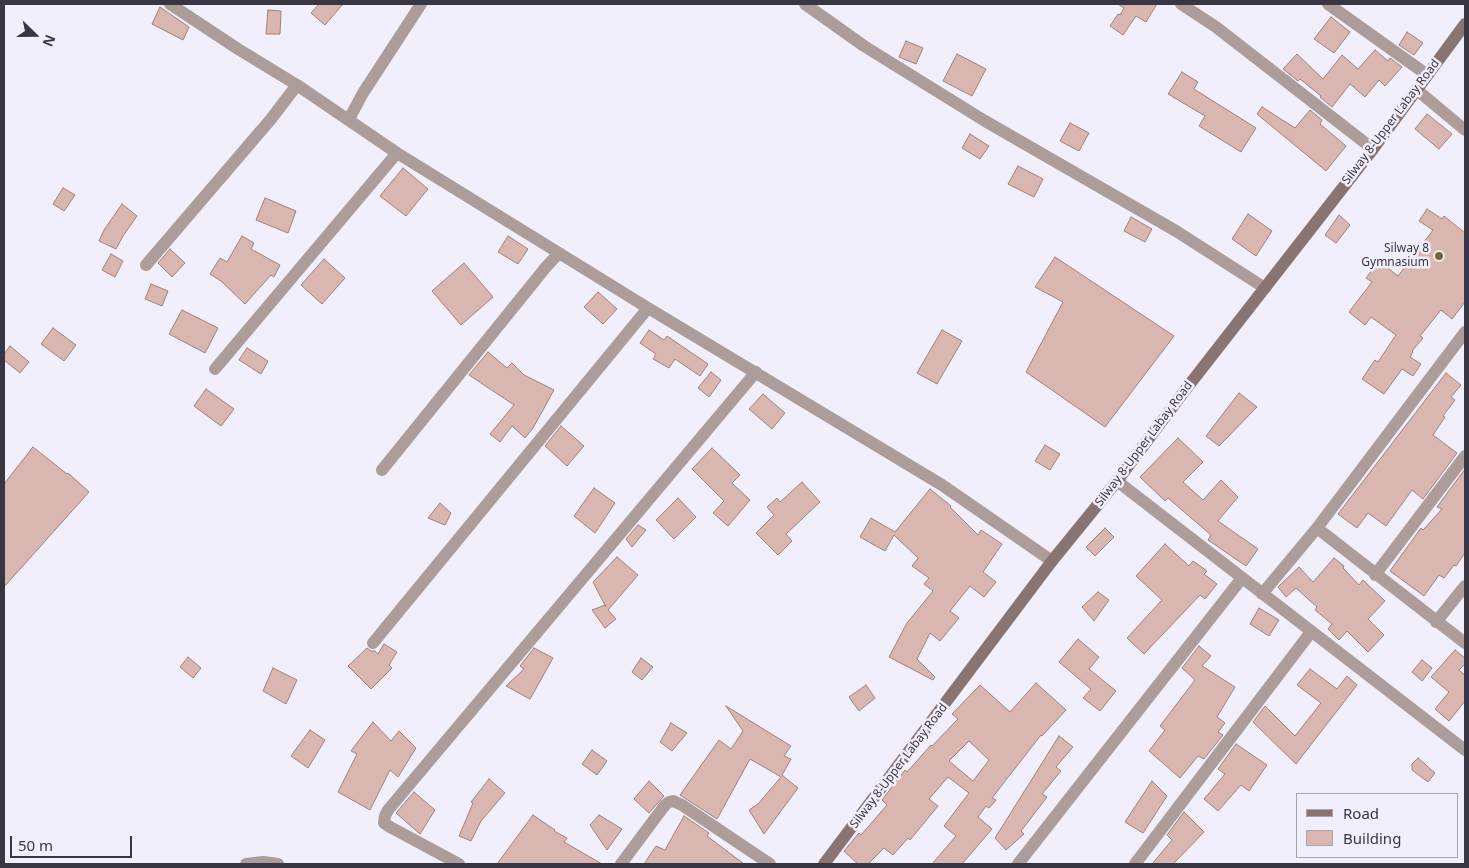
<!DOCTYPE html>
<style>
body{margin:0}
#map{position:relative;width:1469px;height:868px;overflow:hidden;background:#f1effb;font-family:"Noto Sans",sans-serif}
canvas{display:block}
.frame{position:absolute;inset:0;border:5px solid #383642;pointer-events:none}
.legend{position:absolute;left:1296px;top:793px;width:162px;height:65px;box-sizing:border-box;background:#f1effb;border:1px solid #a7a5b1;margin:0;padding:6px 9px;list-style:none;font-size:15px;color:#383642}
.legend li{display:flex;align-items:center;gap:10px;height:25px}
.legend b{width:25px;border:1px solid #a7a5b1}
.north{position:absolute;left:10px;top:10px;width:50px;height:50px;-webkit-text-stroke:4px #f1effb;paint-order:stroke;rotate:112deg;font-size:14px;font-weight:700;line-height:20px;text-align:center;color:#383642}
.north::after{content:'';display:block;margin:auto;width:18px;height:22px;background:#383642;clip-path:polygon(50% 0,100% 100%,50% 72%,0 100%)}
.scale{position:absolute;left:10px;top:836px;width:122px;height:22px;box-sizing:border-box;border:2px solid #383642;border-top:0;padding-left:6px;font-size:15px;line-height:18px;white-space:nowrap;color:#383642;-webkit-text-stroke:4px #f1effb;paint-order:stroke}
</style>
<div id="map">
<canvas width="1469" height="868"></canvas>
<div class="frame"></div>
<ul class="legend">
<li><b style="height:6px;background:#897471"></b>Road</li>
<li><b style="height:14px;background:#d9b7b0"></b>Building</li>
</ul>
<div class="north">N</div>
<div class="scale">50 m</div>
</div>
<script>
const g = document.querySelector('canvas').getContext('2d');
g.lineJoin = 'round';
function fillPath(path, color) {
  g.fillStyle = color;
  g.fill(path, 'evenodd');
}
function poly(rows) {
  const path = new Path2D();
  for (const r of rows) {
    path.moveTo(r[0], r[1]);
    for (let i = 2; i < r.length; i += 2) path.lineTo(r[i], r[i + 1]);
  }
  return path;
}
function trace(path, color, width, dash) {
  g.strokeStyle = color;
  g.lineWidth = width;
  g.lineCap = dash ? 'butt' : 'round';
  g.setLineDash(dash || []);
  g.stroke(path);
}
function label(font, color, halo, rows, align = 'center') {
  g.font = font + ' "Noto Sans",sans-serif';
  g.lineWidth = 5;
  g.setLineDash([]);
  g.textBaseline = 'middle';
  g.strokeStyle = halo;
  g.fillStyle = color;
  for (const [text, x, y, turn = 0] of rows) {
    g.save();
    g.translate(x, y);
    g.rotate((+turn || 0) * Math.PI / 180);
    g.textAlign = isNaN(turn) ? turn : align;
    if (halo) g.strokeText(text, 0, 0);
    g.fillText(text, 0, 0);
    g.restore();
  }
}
const building = poly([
 [319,4,343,4,325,25,311,13,319,4],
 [1118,4,1157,4,1146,22,1136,16,1123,35,1110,26,1118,14,1120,15,1124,8,1118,4],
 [160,7,189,27,183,40,152,24,160,7],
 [268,10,281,11,280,34,266,34,268,10],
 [1331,17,1350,32,1334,53,1314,39,1331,17],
 [1407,32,1423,43,1414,55,1399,45,1407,32],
 [906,41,923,48,916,64,899,57,906,41],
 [1375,50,1388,61,1390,58,1402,67,1385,86,1379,80,1365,97,1350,84,1332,107,1320,97,1321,96,1300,79,1298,81,1283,69,1297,54,1323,79,1342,55,1358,69,1375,50],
 [957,54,986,69,972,96,943,81,957,54],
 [1182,72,1198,82,1194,89,1256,128,1241,152,1199,126,1205,116,1168,94,1182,72],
 [1262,107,1295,128,1310,110,1322,120,1320,124,1346,146,1326,171,1257,114,1262,107],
 [1427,114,1452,134,1439,149,1415,129,1427,114],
 [1070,123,1089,133,1079,151,1060,141,1070,123],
 [970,134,989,146,980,159,962,148,970,134],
 [1018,166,1043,179,1034,197,1008,184,1018,166],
 [403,168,428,189,406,216,380,196,403,168],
 [63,188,75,195,64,211,53,204,63,188],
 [265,198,296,211,288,233,256,220,265,198],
 [122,204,137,216,123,236,116,249,99,241,104,230,122,204],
 [1427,209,1442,219,1444,216,1465,233,1465,302,1452,319,1441,310,1420,336,1423,338,1412,351,1413,352,1410,357,1421,364,1413,376,1402,369,1384,394,1362,379,1375,360,1378,362,1396,335,1371,317,1365,325,1349,312,1372,282,1366,278,1379,261,1398,276,1433,230,1419,221,1427,209],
 [1248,214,1272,231,1256,256,1232,239,1248,214],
 [1339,215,1350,225,1336,243,1325,235,1339,215],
 [1131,217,1152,229,1145,242,1124,231,1131,217],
 [242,236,254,243,251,249,280,265,274,277,271,275,245,304,221,281,210,274,220,258,227,262,242,236],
 [508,236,528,249,518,264,498,252,508,236],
 [170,249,185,263,172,277,158,263,170,249],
 [111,254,123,261,115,277,102,270,111,254],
 [1055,257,1174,336,1105,427,1026,372,1063,302,1035,287,1055,257],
 [324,259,345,278,322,304,301,285,324,259],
 [464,263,493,297,461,325,432,291,464,263],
 [151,284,168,291,162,306,145,299,151,284],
 [598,292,617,309,603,324,584,307,598,292],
 [182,310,218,328,205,353,169,334,182,310],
 [53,328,76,345,64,361,41,344,53,328],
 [649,330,664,340,667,336,708,364,700,376,675,359,669,368,653,359,656,354,640,343,649,330],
 [942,330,962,341,937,384,917,373,942,330],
 [10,346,29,362,20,373,4,360,4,354,10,346],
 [247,348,268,361,261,374,239,360,247,348],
 [488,352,507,368,512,363,524,375,554,390,533,428,525,438,512,426,500,442,490,434,514,405,469,375,488,352],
 [711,372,721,380,709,397,698,388,711,372],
 [1446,373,1461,385,1451,397,1455,400,1443,416,1445,417,1433,435,1457,453,1423,499,1412,490,1386,526,1368,513,1357,528,1338,514,1446,373],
 [206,389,234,409,221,426,194,406,206,389],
 [1239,393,1257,407,1219,446,1206,436,1239,393],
 [763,394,785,413,772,429,749,409,763,394],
 [561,426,584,446,567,466,545,446,561,426],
 [1178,438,1203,462,1183,482,1203,500,1221,480,1238,497,1218,521,1258,549,1246,566,1208,540,1211,535,1168,498,1165,501,1140,477,1178,438],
 [1045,445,1060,454,1050,470,1035,461,1045,445],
 [33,447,67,474,68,473,89,492,4,587,4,484,33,447],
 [712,448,740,475,732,483,750,500,728,526,713,513,724,501,692,469,712,448],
 [1465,469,1465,553,1456,566,1454,565,1444,578,1439,575,1424,596,1390,571,1421,528,1423,530,1442,509,1437,507,1465,469],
 [802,482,820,502,786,534,792,541,778,555,756,533,774,515,767,507,777,498,780,502,802,482],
 [594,488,615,503,595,533,574,516,594,488],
 [930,489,951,506,950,507,978,535,981,530,1002,544,983,572,996,582,984,597,970,586,950,611,959,618,940,641,930,633,917,659,935,677,933,680,889,657,907,623,933,591,924,584,929,578,912,566,918,558,894,535,885,551,860,537,871,518,895,532,930,489],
 [678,498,696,517,674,539,656,520,678,498],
 [440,503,451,513,445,525,428,518,440,503],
 [638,525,646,530,632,547,626,539,638,525],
 [1105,528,1114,537,1095,556,1086,547,1105,528],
 [1165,544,1189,566,1193,561,1207,571,1204,574,1217,584,1205,599,1200,595,1144,654,1127,638,1162,600,1136,576,1165,544],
 [617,557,638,575,608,610,616,619,605,628,592,610,605,605,606,607,593,582,617,557],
 [1334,558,1344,566,1343,568,1359,585,1363,580,1385,601,1368,619,1384,635,1368,652,1347,631,1339,640,1328,629,1332,624,1315,610,1317,607,1296,588,1286,597,1278,587,1299,567,1313,582,1334,558],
 [1098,592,1109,600,1094,621,1082,607,1098,592],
 [1259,608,1279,620,1269,636,1250,624,1259,608],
 [1078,639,1099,657,1089,669,1116,691,1100,711,1083,698,1091,689,1059,662,1078,639],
 [384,644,397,652,389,665,392,668,371,689,348,666,367,648,371,651,375,651,378,654,384,644],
 [1199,646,1211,656,1202,666,1235,687,1217,717,1225,723,1218,732,1223,735,1204,759,1198,756,1180,778,1149,751,1165,730,1160,726,1195,680,1182,668,1199,646],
 [534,648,553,658,530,699,506,686,524,669,520,666,534,648],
 [1455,650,1465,658,1465,664,1459,670,1465,675,1465,701,1449,721,1435,709,1449,692,1431,677,1455,650],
 [188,657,201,668,193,678,180,667,188,657],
 [641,658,653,667,642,680,632,672,641,658],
 [1422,660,1432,668,1422,681,1412,672,1422,660],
 [273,668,297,680,286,704,263,691,273,668],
 [1310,669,1337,689,1347,676,1357,685,1296,764,1253,722,1265,706,1295,736,1321,703,1297,685,1310,669],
 [1036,683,1066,710,1042,736,1041,735,992,798,996,800,989,808,986,806,978,817,992,829,962,864,932,864,956,836,944,826,969,793,948,777,929,799,938,806,910,840,908,838,893,855,884,848,868,864,858,864,844,851,859,833,861,835,887,805,882,800,905,770,907,772,931,745,932,746,958,719,952,714,980,685,1010,712,1036,683],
 [969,741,989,760,973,781,949,761,969,741],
 [866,685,875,698,859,711,849,697,866,685],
 [726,706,791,746,784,756,791,759,782,775,798,788,764,834,749,810,758,804,781,777,750,759,717,819,680,795,719,740,731,749,743,731,726,706],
 [373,722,391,741,399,731,416,748,398,777,390,770,370,810,338,792,357,754,351,751,373,722],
 [671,723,687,733,672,751,660,742,671,723],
 [310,730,325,740,308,768,291,756,310,730],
 [1059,736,1073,747,1056,767,1061,771,1042,794,1047,797,1021,831,1024,834,1006,850,995,838,1059,736],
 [1236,744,1267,765,1249,791,1241,785,1218,811,1204,799,1225,774,1218,769,1236,744],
 [592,750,607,761,597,775,582,764,592,750],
 [1418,758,1435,773,1428,782,1412,770,1412,764,1418,758],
 [489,779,505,793,481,821,471,841,459,836,473,803,471,802,489,779],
 [649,781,664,796,649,813,634,799,649,781],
 [1152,781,1167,796,1143,833,1125,822,1152,781],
 [414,792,435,810,420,834,396,813,414,792],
 [1184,812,1204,832,1173,864,1152,864,1172,840,1167,835,1184,812],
 [533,815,555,830,554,831,567,838,564,842,602,864,497,864,533,815],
 [599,815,622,829,607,850,590,825,599,815],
 [684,816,709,833,707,836,744,864,644,864,656,846,665,850,684,816]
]);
fillPath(building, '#d9b7b0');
trace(building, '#a08079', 1);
trace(poly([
 [170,4,238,49,297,85,397,153,648,308,942,485,1052,561],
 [805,4,864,46,985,121,1176,231,1265,288],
 [1181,4,1216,27,1373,149],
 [1328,4,1426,74],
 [1417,90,1465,130],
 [349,119,363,93,421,4],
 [146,265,271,119,297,85],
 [215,369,397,153],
 [382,470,546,267,559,253],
 [1117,481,1465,750],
 [1317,528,1465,643],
 [1375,575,1465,456],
 [1262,594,1317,528,1465,332],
 [1436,622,1465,586],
 [373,643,648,308],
 [246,864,263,862,278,864],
 [459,864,390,827,384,823,385,816,388,810,756,372],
 [621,864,665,805,669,802,673,801,682,805,770,864],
 [1018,864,1242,578],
 [1135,864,1311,632]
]), '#ac9c9a', 12);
trace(poly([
 [824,864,1052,561,1117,481,1186,389,1373,149,1465,24]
]), '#897471', 12);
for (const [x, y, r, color] of [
 [1439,256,5,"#7b6434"]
]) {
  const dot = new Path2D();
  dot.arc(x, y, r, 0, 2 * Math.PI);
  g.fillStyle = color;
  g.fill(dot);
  trace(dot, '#f1effb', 2);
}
label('12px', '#383642', '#f1effb', [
 ["Silway 8-Upper Labay Road",1391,122,-53],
 ["Silway 8-Upper Labay Road",1144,444,-53],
 ["Silway 8-Upper Labay Road",899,766,-53]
]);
label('12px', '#383642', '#f1effb', [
 ["Silway 8",1429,249],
 ["Gymnasium",1429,263]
], 'right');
</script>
